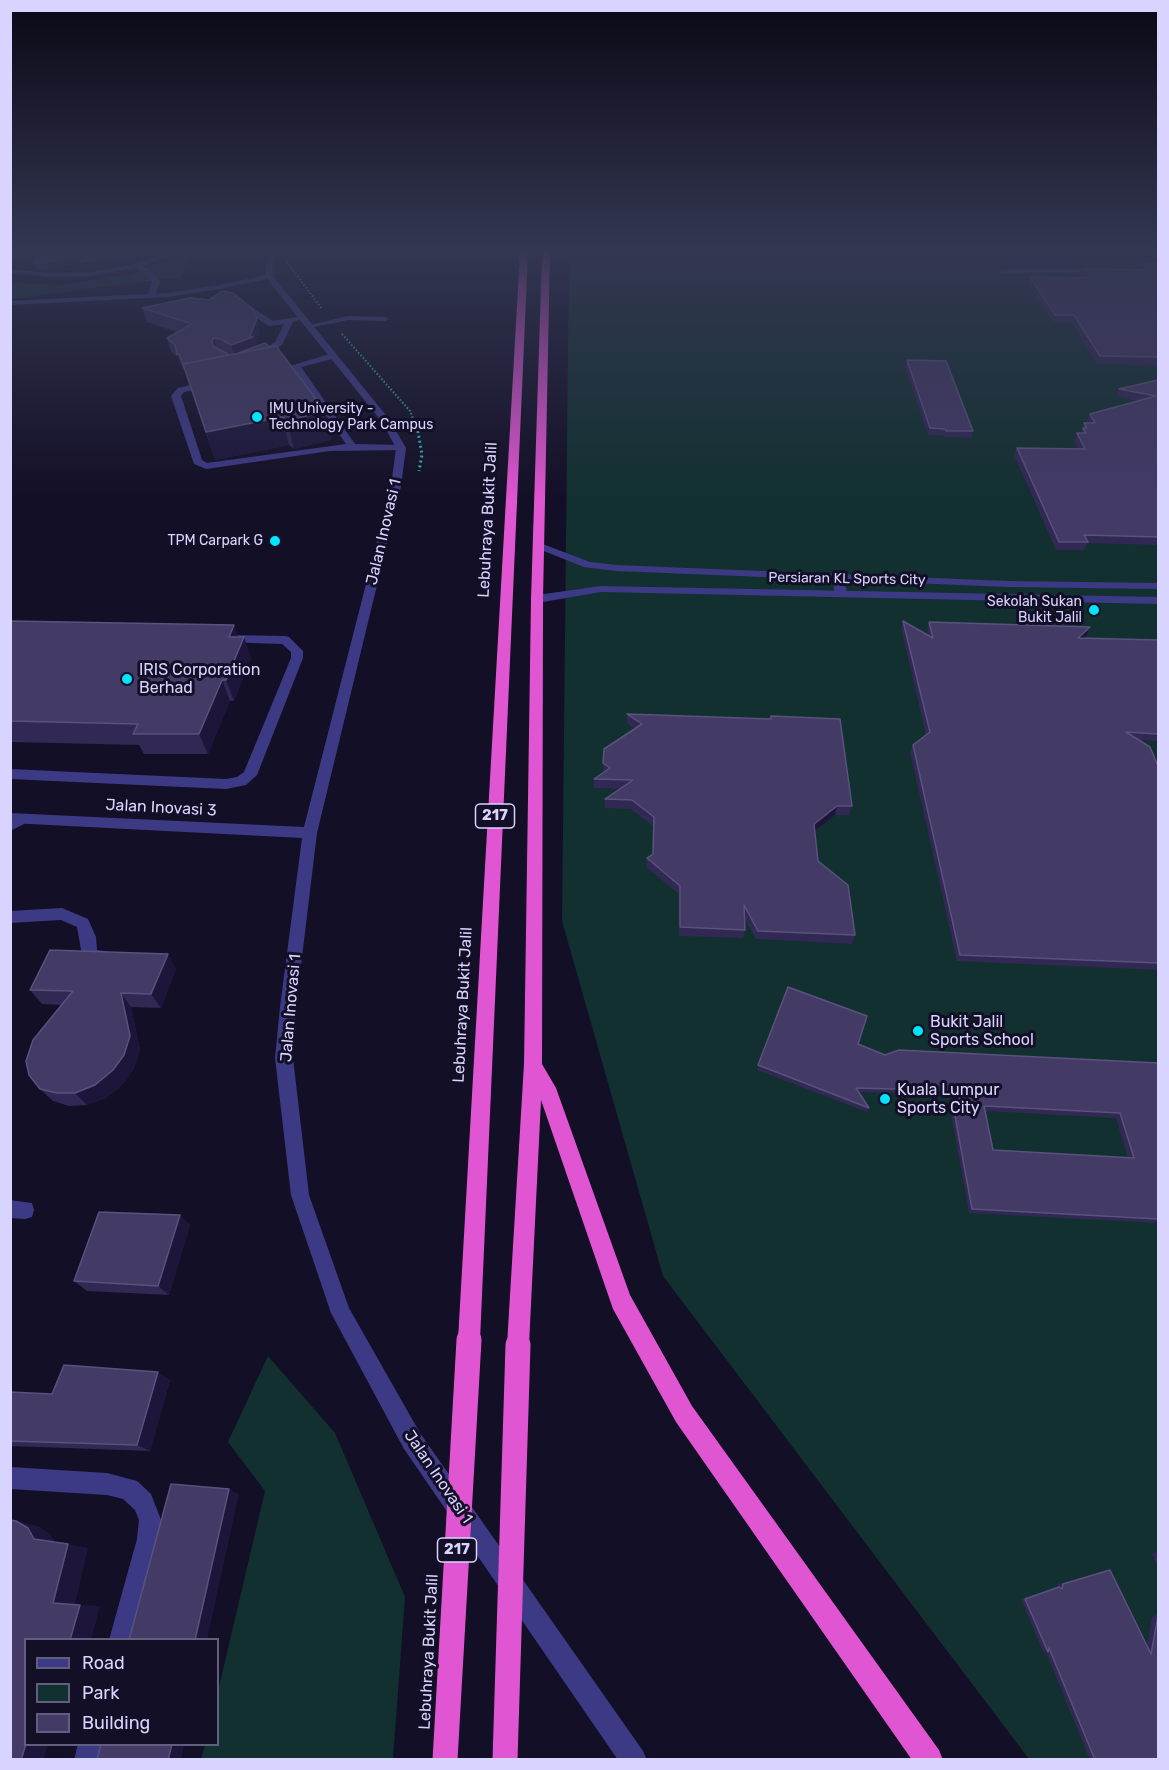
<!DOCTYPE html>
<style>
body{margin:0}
#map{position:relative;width:1169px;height:1770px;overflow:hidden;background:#130f26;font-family:Rubik,sans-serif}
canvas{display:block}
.frame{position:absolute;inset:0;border:12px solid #d9d4ff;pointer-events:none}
.legend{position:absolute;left:24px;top:1638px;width:195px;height:108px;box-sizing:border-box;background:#130f26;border:2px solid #625e7d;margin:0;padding:8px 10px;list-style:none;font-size:18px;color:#d9d4ff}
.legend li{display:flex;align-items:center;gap:12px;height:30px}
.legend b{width:30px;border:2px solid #625e7d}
</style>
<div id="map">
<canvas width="1169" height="1770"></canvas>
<div class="frame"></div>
<ul class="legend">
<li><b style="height:8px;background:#3d3a85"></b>Road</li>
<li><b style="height:16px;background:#12302f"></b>Park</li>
<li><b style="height:16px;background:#433a66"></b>Building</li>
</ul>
</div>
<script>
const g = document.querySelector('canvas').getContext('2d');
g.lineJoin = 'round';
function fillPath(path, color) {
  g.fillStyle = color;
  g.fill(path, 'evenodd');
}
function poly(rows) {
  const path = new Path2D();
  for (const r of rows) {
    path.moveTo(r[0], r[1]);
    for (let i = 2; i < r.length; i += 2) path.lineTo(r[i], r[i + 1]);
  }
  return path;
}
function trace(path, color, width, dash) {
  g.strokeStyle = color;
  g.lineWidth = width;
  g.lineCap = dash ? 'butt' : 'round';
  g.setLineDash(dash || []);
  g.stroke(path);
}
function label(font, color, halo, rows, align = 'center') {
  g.font = font + ' Rubik,sans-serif';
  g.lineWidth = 6;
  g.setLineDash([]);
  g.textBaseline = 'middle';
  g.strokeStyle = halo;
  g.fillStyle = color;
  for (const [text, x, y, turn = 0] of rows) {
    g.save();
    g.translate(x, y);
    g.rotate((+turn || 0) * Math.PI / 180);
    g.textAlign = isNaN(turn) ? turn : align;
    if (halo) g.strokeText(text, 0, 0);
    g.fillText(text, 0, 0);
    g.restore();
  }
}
fillPath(poly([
 [569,253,1158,253,1158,1759,1029,1759,663,1276,562,921],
 [186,254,190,259,180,277,11,299,11,283,64,285,130,274],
 [268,1356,335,1433,405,1597,393,1759,201,1759,205,1745,218,1744,218,1691,265,1491,228,1442]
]), '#12302f');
trace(poly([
 [287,262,322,309],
 [342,334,410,411,417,428]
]), '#2fb8b0', 2, [1.5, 2]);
trace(poly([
 [417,426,422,455,419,471]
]), '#2fb8b0', 3, [2, 3]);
fillPath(poly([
 [10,253,17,253,14,262,10,264,10,253],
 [167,253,179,253,142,266,151,270,160,282,155,296,151,298,147,296,152,282,145,274,135,268,91,276,52,277,10,273,10,269,52,273,91,272,126,266,167,253],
 [1002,269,1104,269,1108,271,1104,273,999,273,998,271,1002,269],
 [242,305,248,305,273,321,297,317,301,319,293,322,282,345,259,360,255,357,256,355,275,342,284,324,269,326,242,309,242,305],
 [348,316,385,317,389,319,385,321,348,320,310,328,306,326,348,316],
 [333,353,337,356,336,358,301,367,355,444,401,445,406,448,404,450,330,451,206,469,194,464,171,396,178,388,209,381,212,382,212,386,184,392,181,396,202,460,207,463,346,444,294,369,274,375,270,372,333,353],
 [838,574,844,577,847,594,841,597,835,594,832,577,838,574],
 [226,635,285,636,289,637,303,651,303,658,257,775,246,785,226,789,10,779,10,769,226,779,237,777,244,772,291,658,291,652,282,644,222,642,222,636,226,635],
 [21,814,28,819,26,823,10,831,10,819,21,814],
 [62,908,88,919,96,937,97,950,110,952,112,957,110,962,104,964,83,961,77,927,61,920,10,923,10,911,62,908],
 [10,1200,32,1203,34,1210,32,1217,25,1219,10,1218,10,1200],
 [10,1467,107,1473,137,1481,151,1494,161,1520,159,1539,133,1640,109,1640,137,1539,139,1520,135,1510,123,1499,107,1495,10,1489,10,1467],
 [78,1744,104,1744,100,1760,74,1760,78,1744]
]), '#3d3a85');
fillPath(poly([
 [268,253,276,253,273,276,389,419,406,448,401,486,317,833,296,1007,293,1058,309,1195,349,1308,420,1433,643,1751,647,1760,618,1760,404,1449,331,1313,291,1195,275,1058,280,1007,302,838,10,823,10,813,304,827,391,486,396,448,382,422,267,279,220,289,167,297,10,305,10,301,167,293,220,285,265,275,268,253],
 [540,543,590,562,616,565,1008,581,1158,583,1158,589,1008,587,616,571,584,567,536,548,536,544,540,543],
 [601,586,1158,597,1158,604,601,592,537,603,531,599,537,595,601,586]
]), '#3d3a85');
fillPath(poly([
 [520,253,528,253,480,1340,477,1348,469,1351,461,1348,458,1340,520,253],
 [542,253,550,253,543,599,542,1064,556,1088,630,1295,692,1406,939,1750,943,1760,912,1760,676,1422,613,1309,541,1100,529,1345,526,1353,518,1356,510,1353,507,1345,524,1064,531,599,542,253]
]), '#e055d1');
trace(poly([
 [445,1760,469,1340],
 [505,1760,518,1345]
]), '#e055d1', 25);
fillPath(poly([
 [42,253,144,253,123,262,83,269,81,262,48,270,36,269,33,262],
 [1143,263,1158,264,1158,365,1097,364,1071,322,1053,322,1028,283,1030,277,1083,277,1082,276,1085,269,1141,270],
 [142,308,260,333,255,346,325,411,331,440,294,449,289,445,215,460,184,368,181,368,178,358,171,352,167,338,177,332,147,322],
 [907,360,973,431,971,438,944,437,943,435,928,435,905,367],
 [1158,380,1158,545,1088,543,1084,550,1056,550,1014,455,1017,448,1078,449,1074,440,1077,433,1081,433,1084,423,1088,423,1087,421,1090,414,1139,401,1116,396,1119,389],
 [10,621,238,637,251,658,234,701,230,701,208,754,144,754,139,745,10,742],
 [903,621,928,635,927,629,929,622,1090,627,1087,635,1083,638,1158,640,1158,741,1139,740,1158,766,1158,970,957,961,910,752,913,745,926,735,901,628],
 [627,714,770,719,771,716,852,806,849,815,835,815,815,830,818,861,855,935,852,944,756,939,744,918,745,930,743,938,679,936,679,894,646,867,647,858,652,854,653,826,631,809,605,808,605,799,620,789,594,788,594,779,603,772,604,749,635,729,627,723],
 [176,969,161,1008,131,1007,140,1050,134,1068,124,1083,106,1098,87,1105,69,1106,53,1101,40,1089,62,1005,42,1004,30,990],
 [858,1044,885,1055,1158,1063,1158,1223,969,1213,950,1109,962,1095,859,1092,869,1108,867,1112,757,1070,758,1065],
 [985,1111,1116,1118,1128,1158,993,1150],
 [190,1225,169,1295,87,1291,74,1281],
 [170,1380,150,1451,10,1446,10,1392,52,1394],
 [1158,1551,1158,1567,1152,1554],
 [1110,1570,1147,1645,1152,1617,1158,1614,1158,1760,1090,1760,1046,1652,1043,1652,1021,1599,1058,1587,1058,1584]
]), '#312854');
fillPath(poly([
 [83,253,144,253,123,262,83,269,81,262,48,270,45,263],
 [257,318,260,333,255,347,235,358,231,345,250,336],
 [214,338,218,353,217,361,212,341],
 [177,354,179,354,184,368,181,368],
 [325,411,331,440,294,449,287,421],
 [282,417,289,445,215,460,206,432],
 [234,625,241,645,244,637,251,658,234,701,226,680,229,637],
 [1090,627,1087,635,1074,645,1078,638],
 [222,680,230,701,208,754,199,734],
 [837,806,835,815,812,833,814,824],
 [168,954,176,969,161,1008,151,994],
 [121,993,131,1007,140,1050,134,1068,124,1083,106,1098,87,1105,75,1093],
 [180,1215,190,1225,169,1295,158,1286],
 [158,1372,170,1380,150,1451,137,1445],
 [229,1489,239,1494,207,1640,195,1640],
 [16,1521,38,1526,49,1533,56,1543,34,1539],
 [68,1544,88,1548,75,1605,53,1603],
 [80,1605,100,1606,91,1640,70,1640],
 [26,1744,48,1744,43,1760,21,1760],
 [172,1744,184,1744,181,1760,168,1760]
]), '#1d163a');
const building = poly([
 [42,253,83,253,45,263,33,262,42,253],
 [89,253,123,253,81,262,89,253],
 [1143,263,1158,264,1158,357,1100,356,1074,315,1055,315,1030,277,1091,278,1085,269,1148,270,1143,263],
 [222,291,233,293,252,308,257,318,250,336,253,337,231,345,221,339,214,338,212,341,213,346,229,355,183,364,184,368,179,354,177,354,175,345,167,338,192,324,142,308,190,298,209,300,222,291],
 [265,343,270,347,236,354,265,343],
 [276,346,325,411,287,421,282,417,206,432,183,364,276,346],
 [907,360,946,361,973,431,946,431,945,429,930,428,907,360],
 [1158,380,1158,537,1084,535,1088,542,1059,542,1017,448,1085,449,1077,433,1086,433,1083,428,1087,428,1084,423,1095,423,1090,414,1156,396,1119,389,1158,380],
 [10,621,234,625,229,637,244,637,226,680,222,680,199,734,133,734,138,724,10,721,10,621],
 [903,621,933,638,929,622,1090,627,1078,638,1158,640,1158,734,1126,732,1150,747,1158,766,1158,963,960,955,913,745,930,732,903,621],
 [627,714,771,719,771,716,840,719,852,806,837,806,814,824,818,861,848,885,855,935,758,931,744,905,745,930,680,927,680,886,647,858,653,854,654,817,632,800,605,799,633,780,594,779,610,768,603,763,604,749,642,724,627,714],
 [50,950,168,954,151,994,121,993,130,1036,124,1055,113,1070,95,1085,75,1093,57,1093,40,1089,29,1075,26,1061,33,1040,73,991,30,990,50,950],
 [788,987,867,1016,858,1044,885,1055,899,1050,1158,1063,1158,1219,972,1209,953,1105,966,1091,856,1088,869,1108,758,1065,788,987],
 [984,1106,1120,1113,1134,1158,993,1150,984,1106],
 [99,1212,180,1215,158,1286,74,1281,99,1212],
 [64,1365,158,1372,137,1445,10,1441,10,1392,52,1394,64,1365],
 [171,1484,229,1489,195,1640,129,1640,171,1484],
 [10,1520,16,1521,28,1528,34,1539,68,1544,53,1603,80,1605,70,1640,26,1640,26,1744,21,1760,10,1760,10,1520],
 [1110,1570,1151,1654,1158,1616,1158,1760,1095,1760,1049,1648,1048,1652,1025,1599,1059,1587,1062,1589,1063,1584,1110,1570],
 [101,1744,172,1744,168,1760,97,1760,101,1744]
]);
fillPath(building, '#433a66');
trace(building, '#5a527e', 1.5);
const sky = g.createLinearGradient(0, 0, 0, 501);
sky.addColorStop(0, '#0a0815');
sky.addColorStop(0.5, '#333752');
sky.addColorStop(1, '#33375200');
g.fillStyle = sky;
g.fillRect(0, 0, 1169, 501);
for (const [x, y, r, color] of [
 [257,417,6,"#00e5ff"],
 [275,541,6,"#00e5ff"],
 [1094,610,6,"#00e5ff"],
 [127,679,6,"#00e5ff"],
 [918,1031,6,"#00e5ff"],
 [885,1099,6,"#00e5ff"]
]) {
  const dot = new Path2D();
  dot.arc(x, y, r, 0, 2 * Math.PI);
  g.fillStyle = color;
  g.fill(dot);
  trace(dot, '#130f26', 2);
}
label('14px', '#d9d4ff', '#130f26', [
 ["IMU University -",269,409,"left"],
 ["Technology Park Campus",269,425,"left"],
 ["TPM Carpark G",263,541],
 ["Sekolah Sukan",1082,602],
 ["Bukit Jalil",1082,618]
], 'right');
label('14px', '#d9d4ff', '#130f26', [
 ["Persiaran KL Sports City",847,579,1]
]);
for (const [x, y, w] of [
 [495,816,39],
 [457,1550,39]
]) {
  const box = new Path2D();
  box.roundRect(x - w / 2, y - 12, w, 24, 4.5);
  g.fillStyle = '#130f26';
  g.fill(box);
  trace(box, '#d9d4ff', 1.5);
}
label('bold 15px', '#d9d4ff', null, [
 ["217",495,816],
 ["217",457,1550]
]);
label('16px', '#d9d4ff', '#130f26', [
 ["Lebuhraya Bukit Jalil",488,520,-87],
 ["Jalan Inovasi 1",384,532,-77],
 ["Jalan Inovasi 3",161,808,3],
 ["Lebuhraya Bukit Jalil",463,1005,-87],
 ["Jalan Inovasi 1",291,1008,-85],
 ["Jalan Inovasi 1",438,1477,56],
 ["Lebuhraya Bukit Jalil",429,1652,-87]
]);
label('16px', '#d9d4ff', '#130f26', [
 ["IRIS Corporation",139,670],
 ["Berhad",139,688],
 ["Bukit Jalil",930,1022],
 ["Sports School",930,1040],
 ["Kuala Lumpur",897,1090],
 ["Sports City",897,1108]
], 'left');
</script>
